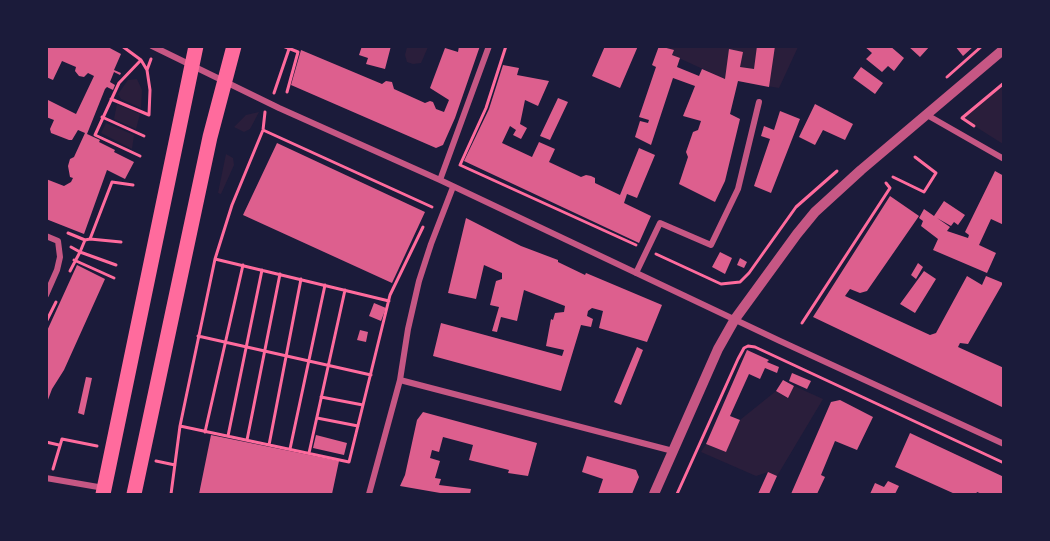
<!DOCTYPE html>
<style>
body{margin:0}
#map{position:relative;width:1050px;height:541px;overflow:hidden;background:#1b1b3a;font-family:"Archivo Narrow",sans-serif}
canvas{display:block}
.frame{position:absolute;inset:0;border:48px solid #1b1b3a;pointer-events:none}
</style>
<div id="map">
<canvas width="1050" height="541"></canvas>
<div class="frame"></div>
</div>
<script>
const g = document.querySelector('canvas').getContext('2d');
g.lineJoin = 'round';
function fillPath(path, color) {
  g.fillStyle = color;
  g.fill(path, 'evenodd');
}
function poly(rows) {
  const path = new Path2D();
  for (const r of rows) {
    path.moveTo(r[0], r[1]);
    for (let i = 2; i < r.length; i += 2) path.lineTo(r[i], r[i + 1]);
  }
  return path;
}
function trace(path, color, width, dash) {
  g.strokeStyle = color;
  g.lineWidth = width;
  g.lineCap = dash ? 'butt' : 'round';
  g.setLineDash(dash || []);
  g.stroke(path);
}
fillPath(poly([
 [407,47,428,47,421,63,413,64,407,62,405,55],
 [664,47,798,47,779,88,725,79,672,55,673,50],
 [137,79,142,90,141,108,121,99,118,94,128,80],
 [1003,83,1003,144,962,118],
 [117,104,140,114,136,129,114,119],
 [259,112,250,129,244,132,234,127,246,115],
 [106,123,134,135,132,149,101,133],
 [226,154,233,158,234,165,221,194,218,193],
 [794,386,823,399,777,476,768,472,756,476,701,452,706,444,726,452,740,420,776,391,787,398]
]), '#2a1e3b');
fillPath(poly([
 [46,46,106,46,121,54,114,70,121,73,120,75,114,72,110,82,115,85,113,90,107,87,105,89,87,134,100,140,99,142,115,150,114,152,134,162,125,179,107,170,84,234,46,219,46,179,64,186,71,182,73,178,70,177,68,166,70,159,74,157,85,133,78,130,72,140,69,140,51,133,50,129,54,120,46,117,46,99,76,114,94,76,88,73,84,77,79,76,75,71,76,67,62,61,53,80,46,77],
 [362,46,391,46,385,69,366,64,368,58,359,55],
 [459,46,480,46,455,118,443,145,436,148,291,85,301,50,382,84,386,81,392,82,394,89,425,103,430,101,433,102,436,109,444,112,449,100,430,88,445,48,458,52],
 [605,46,638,46,620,88,592,76],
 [659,46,674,50,672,55,680,58,677,67,699,76,702,69,725,79,729,49,743,52,740,67,754,69,757,46,775,46,769,87,738,81,730,114,740,119,725,181,715,202,679,184,688,157,686,152,693,132,698,130,701,121,683,116,695,86,673,78,651,145,635,137,640,121,648,123,649,120,639,117,656,67,652,65],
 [864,46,890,46,904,58,894,71,888,66,882,72,866,59,872,53],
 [908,46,930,46,920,57],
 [955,46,974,46,963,56],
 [503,65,519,68,517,75,549,81,538,106,525,100,520,124,527,128,521,139,513,135,516,130,510,126,502,143,532,157,539,142,555,149,549,162,581,177,586,175,591,176,595,178,595,183,620,195,639,148,655,155,637,198,627,194,624,203,651,216,639,243,464,161,489,109],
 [861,67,883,83,875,94,853,78],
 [558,98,568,102,550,140,540,136],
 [815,104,853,124,845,140,823,130,815,145,799,137],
 [780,111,800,119,771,193,754,186,770,139,761,136,764,126,774,130],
 [277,143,425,212,392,283,243,215],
 [995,171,1004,176,1004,225,991,219,979,245,996,253,987,273,933,250,938,239,921,226,923,221,919,218,924,209,934,216,944,201,965,215,958,225,954,222,951,226,937,218,950,227,947,231,968,238,969,235,965,232],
 [890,196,919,216,867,291,860,293,850,289,845,296,930,335,936,333,967,276,982,285,986,276,1003,283,968,344,960,343,958,347,1004,368,1004,408,813,317],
 [466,218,521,246,558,260,558,262,585,275,586,273,662,305,647,342,599,328,603,311,592,308,588,311,587,316,593,319,591,327,581,325,561,391,433,356,441,323,562,356,564,350,546,346,551,319,553,320,555,313,564,312,565,306,524,290,517,321,501,317,497,332,492,331,499,307,490,305,496,281,502,279,502,273,484,265,476,299,448,293],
 [720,252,732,258,725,274,712,267],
 [740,258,747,262,744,268,737,265],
 [918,263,923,267,916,279,911,275],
 [77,265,105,279,64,370,52,389,46,405,46,333],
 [924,271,936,279,915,313,900,304],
 [374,303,386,308,381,321,369,316],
 [360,330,368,332,366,342,357,340],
 [637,347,643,350,621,405,614,402],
 [747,350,769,360,767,362,779,367,777,373,765,368,760,379,749,374,730,416,740,420,726,452,706,444],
 [792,373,811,381,807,389,789,381],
 [86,377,92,378,84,415,78,413],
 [783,380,794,386,788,398,776,391],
 [840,400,873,417,857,450,835,441,821,475,825,477,817,494,791,494,831,402],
 [423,412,537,443,528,476,508,473,509,470,469,460,473,445,443,437,439,452,432,450,430,458,440,461,435,478,441,479,439,485,471,489,470,494,446,494,400,486,405,475,417,420],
 [910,433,1004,477,1004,494,982,494,977,492,976,494,955,494,895,467],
 [211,435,339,461,332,494,199,494],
 [316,435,347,443,344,455,313,448],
 [587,456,636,470,639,477,632,494,598,494,603,479,582,472],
 [768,472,777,476,769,494,758,494],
 [888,481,899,486,895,494,870,494,875,483,884,487]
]), '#dd5f8e');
trace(poly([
 [122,46,141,60,119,83,95,135,140,156],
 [283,46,298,52,287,92],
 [506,46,486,108,460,165,636,245],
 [141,60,147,70],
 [947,77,982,46],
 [274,93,290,46],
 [111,99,149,115,150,90,147,70,151,59],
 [102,117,144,136],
 [974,126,962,118,1004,83],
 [263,130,432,207],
 [893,177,924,192,936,173,915,157],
 [68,233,85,240],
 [90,239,121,242],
 [71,247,80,252,85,240,90,239,112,182,133,185],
 [656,254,721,284,740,282,749,273,796,207,837,171],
 [215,259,389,301],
 [74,260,114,278],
 [70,271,80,252,116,265],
 [46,322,56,302],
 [802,323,890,188,886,183],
 [198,336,371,375],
 [321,397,363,405],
 [317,418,358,426],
 [180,426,349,462,390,295,423,227],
 [205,432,243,265],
 [228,436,262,270],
 [247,440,280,274],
 [46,442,59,445],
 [269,445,301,279],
 [290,449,325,285],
 [309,453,345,290],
 [156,461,175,465],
 [53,469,62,439,97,446],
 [171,494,180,426,215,259,232,205,263,130,265,112],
 [677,494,738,359,744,348,748,346,755,347,1004,463]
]), '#ff6b9d', 3);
trace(poly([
 [152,46,279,108,440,180,780,341,1004,444],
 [927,115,1004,159],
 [440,180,489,46],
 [46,236,58,241,60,257,57,270,46,295],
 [636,273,660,223,711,245,738,189,759,102],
 [400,380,673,451],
 [46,478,104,488],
 [369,494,400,380,408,329,419,281,431,244,453,187]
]), '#c65784', 6);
trace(poly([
 [654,494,718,349,735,319,797,234,815,212,861,170,1004,49]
]), '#c65784', 10);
trace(poly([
 [103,494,196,46],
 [134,494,210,137,234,46]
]), '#ff6b9d', 15);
</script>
